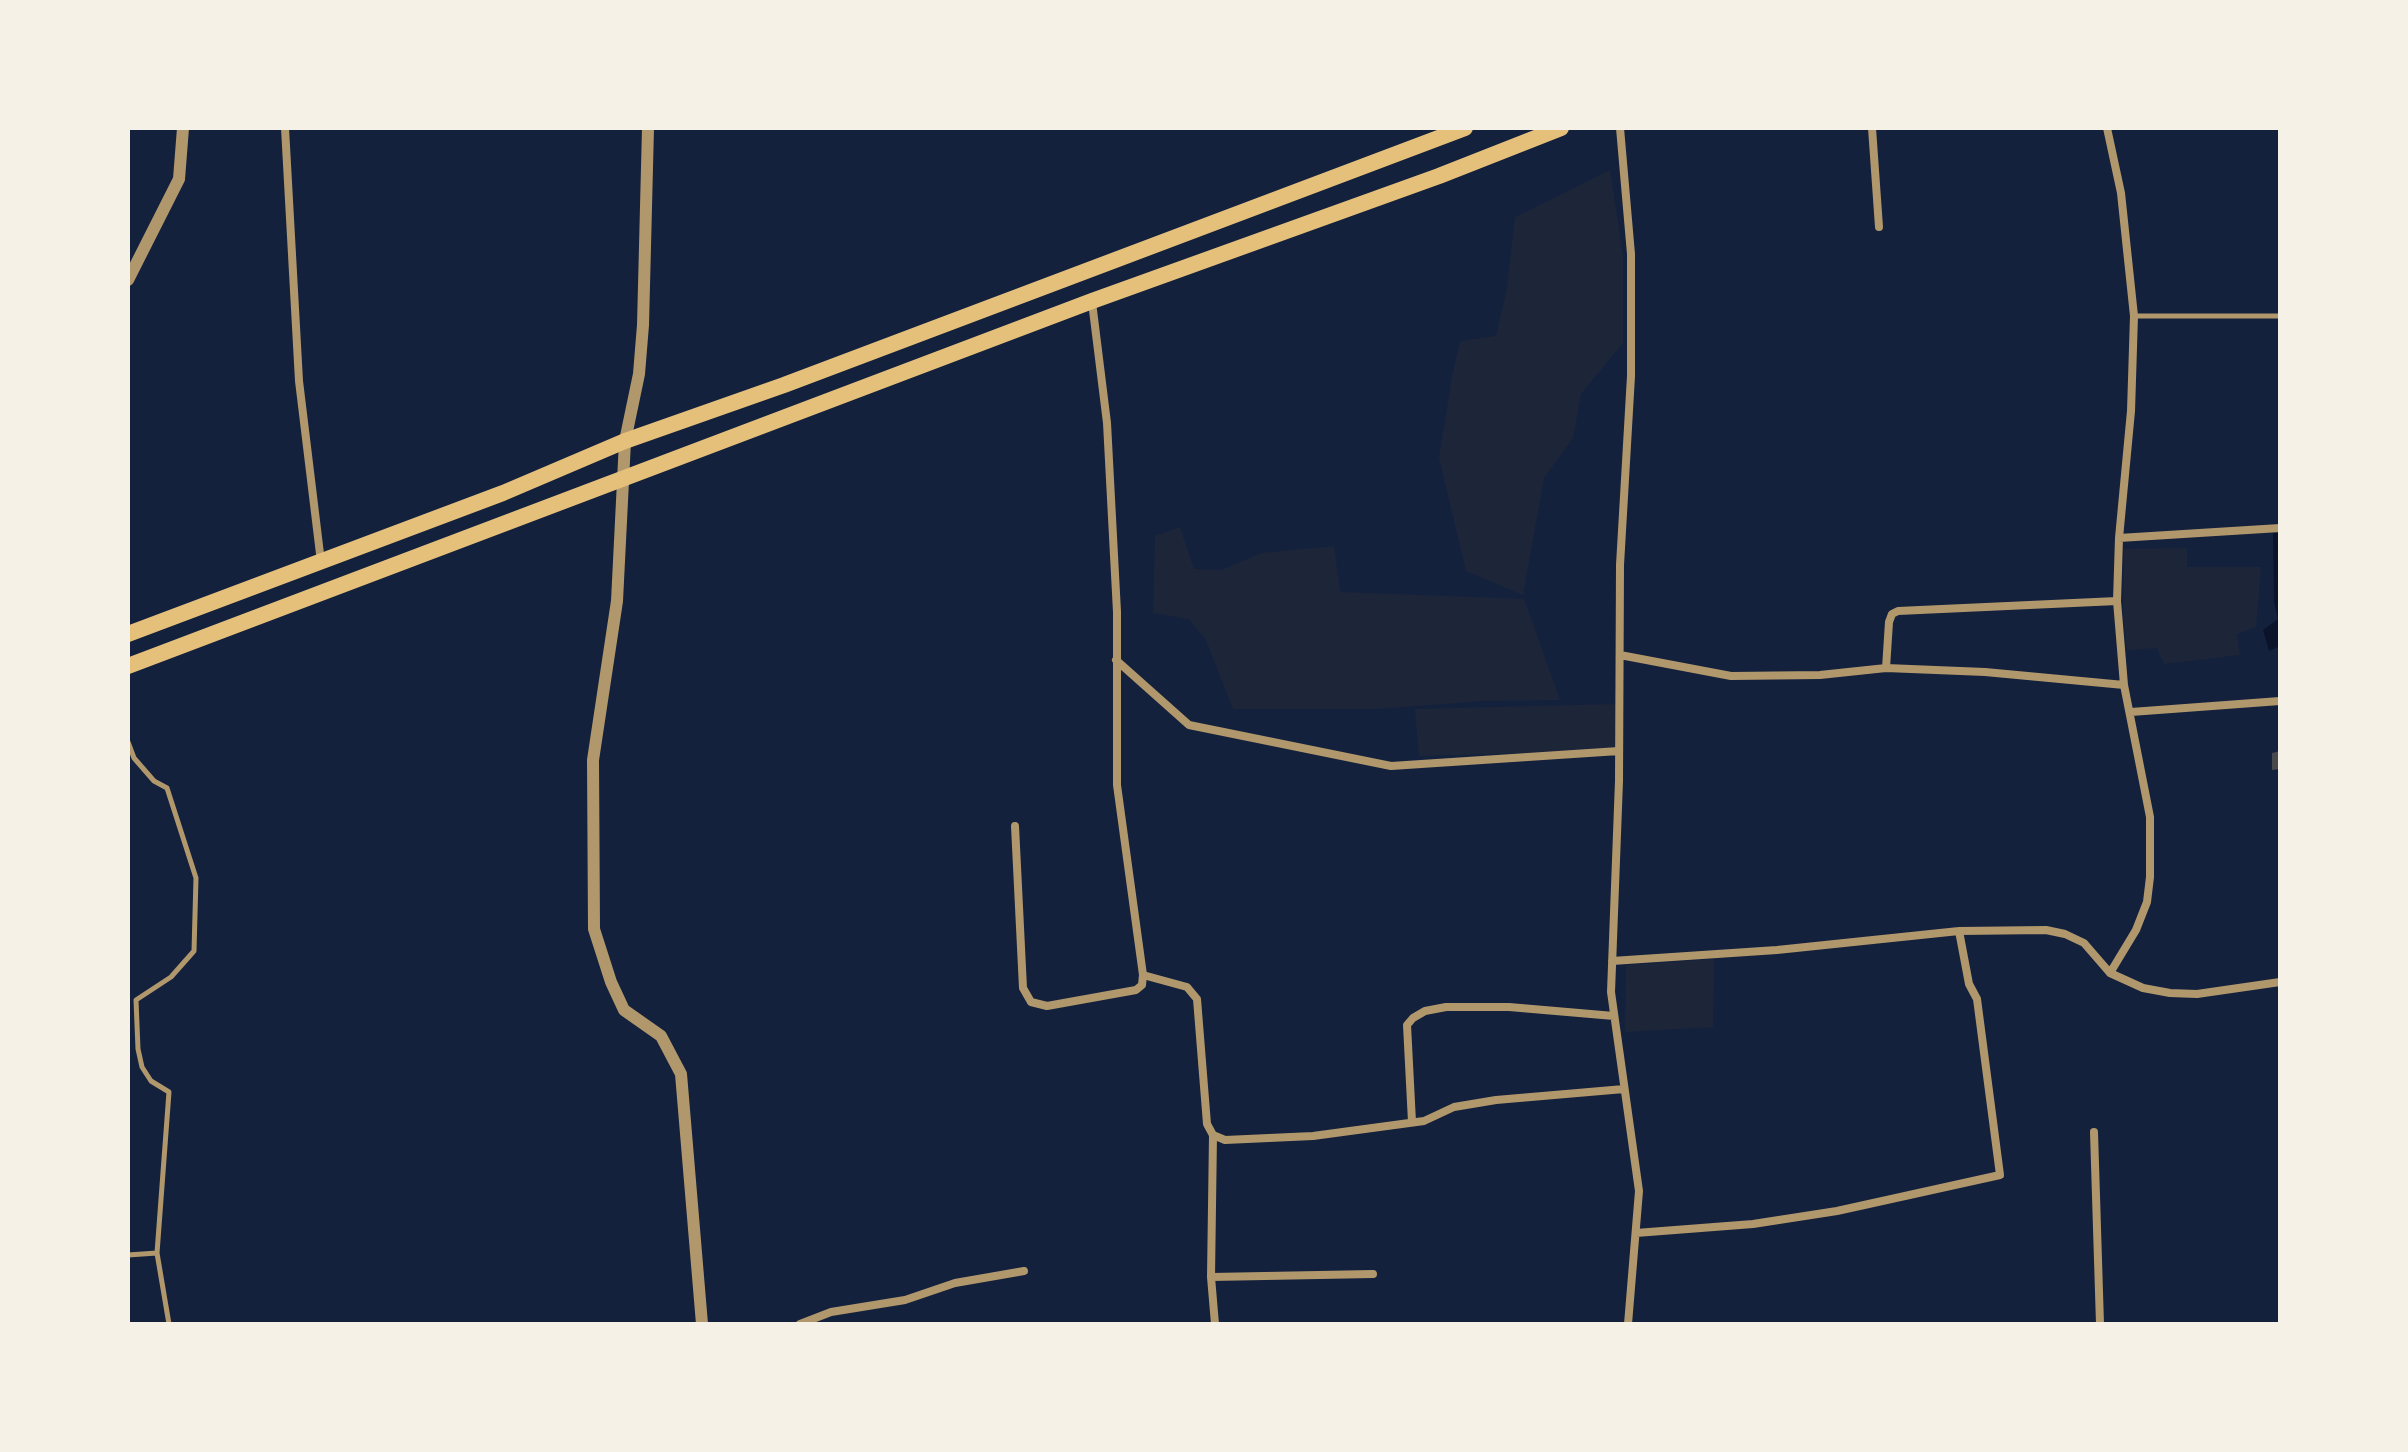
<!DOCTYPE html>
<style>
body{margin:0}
#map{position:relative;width:2408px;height:1452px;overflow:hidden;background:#14213d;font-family:"Source Sans 3",sans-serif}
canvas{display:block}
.frame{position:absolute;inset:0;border:130px solid #f6f1e7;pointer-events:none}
</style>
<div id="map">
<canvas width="2408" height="1452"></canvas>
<div class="frame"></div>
</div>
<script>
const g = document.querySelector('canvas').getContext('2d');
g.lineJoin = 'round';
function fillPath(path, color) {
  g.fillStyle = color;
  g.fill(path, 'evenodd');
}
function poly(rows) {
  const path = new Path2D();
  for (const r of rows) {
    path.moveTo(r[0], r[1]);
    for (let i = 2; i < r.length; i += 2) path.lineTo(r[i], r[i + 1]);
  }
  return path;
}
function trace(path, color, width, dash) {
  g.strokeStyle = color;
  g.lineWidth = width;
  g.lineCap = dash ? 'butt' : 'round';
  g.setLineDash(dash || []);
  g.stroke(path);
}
fillPath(poly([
 [1610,170,1623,256,1623,343,1581,394,1573,438,1544,478,1523,595,1466,571,1439,458,1452,377,1460,341,1496,336,1507,288,1515,217],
 [1180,527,1194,569,1221,570,1262,553,1334,546,1340,592,1524,599,1560,700,1483,701,1378,709,1233,709,1206,640,1189,619,1153,613,1155,536],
 [2187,548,2187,567,2261,567,2256,627,2237,634,2240,655,2164,664,2157,648,2127,650,2123,615,2124,549],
 [1616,704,1617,751,1419,756,1415,709],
 [1714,959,1713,1027,1625,1032,1626,965]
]), '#1d2539');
fillPath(poly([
 [2273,533,2280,533,2280,646,2269,651,2263,630,2278,619,2274,602]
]), '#0b132b');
fillPath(poly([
 [2280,751,2280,769,2272,770,2272,753]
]), '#48494c');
trace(poly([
 [2134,316,2280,316],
 [128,742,134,758,154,781,167,788,196,878,194,951,171,977,136,1000,138,1049,142,1067,151,1081,169,1092,157,1253],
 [128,1255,157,1253,169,1324]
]), '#b1986c', 5);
trace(poly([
 [285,128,299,381,321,562],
 [1620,128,1631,254,1631,376,1620,565,1619,781,1611,992,1639,1191,1628,1324],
 [1872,128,1879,227],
 [2107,128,2121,193,2134,316,2131,411,2119,538,2117,601,2124,685],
 [2119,538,2280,528],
 [1620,655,1731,676,1820,675,1886,668,1985,672,2124,685,2150,817,2150,877,2147,902,2136,930,2110,973],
 [1116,660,1189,725,1391,766,1619,751],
 [1886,668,1889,622,1892,614,1898,611,2117,601],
 [2131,712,2280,701],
 [1015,826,1023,988,1031,1002,1047,1006,1136,990,1142,985,1143,975,1117,785,1117,612,1107,423,1092,302],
 [1612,961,1777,950,1959,931,2046,930,2065,934,2084,943,2110,973,2143,988,2170,993,2197,994,2280,982],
 [1143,975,1187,987,1197,999,1207,1124,1213,1135,1225,1140,1313,1136,1424,1121,1454,1107,1496,1100,1624,1089],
 [1412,1122,1407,1025,1413,1018,1425,1011,1446,1007,1509,1007,1614,1016],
 [2094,1132,2100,1324],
 [1213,1135,1211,1277,1215,1324],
 [1636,1233,1753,1224,1837,1211,2000,1175,1977,999,1969,984,1959,931],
 [1211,1277,1373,1274],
 [800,1324,831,1312,905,1300,955,1283,1024,1271]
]), '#b1986c', 8);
trace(poly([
 [648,128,643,325,639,374,625,441,617,601,593,760,594,929,611,982,624,1010,661,1036,681,1074,702,1324],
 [128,280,179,179,183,128]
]), '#b1986c', 12);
trace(poly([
 [128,634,503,493,625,441,784,385,1465,128],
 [128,666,1092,301,1439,176,1561,128]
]), '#e5c07b', 16);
</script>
